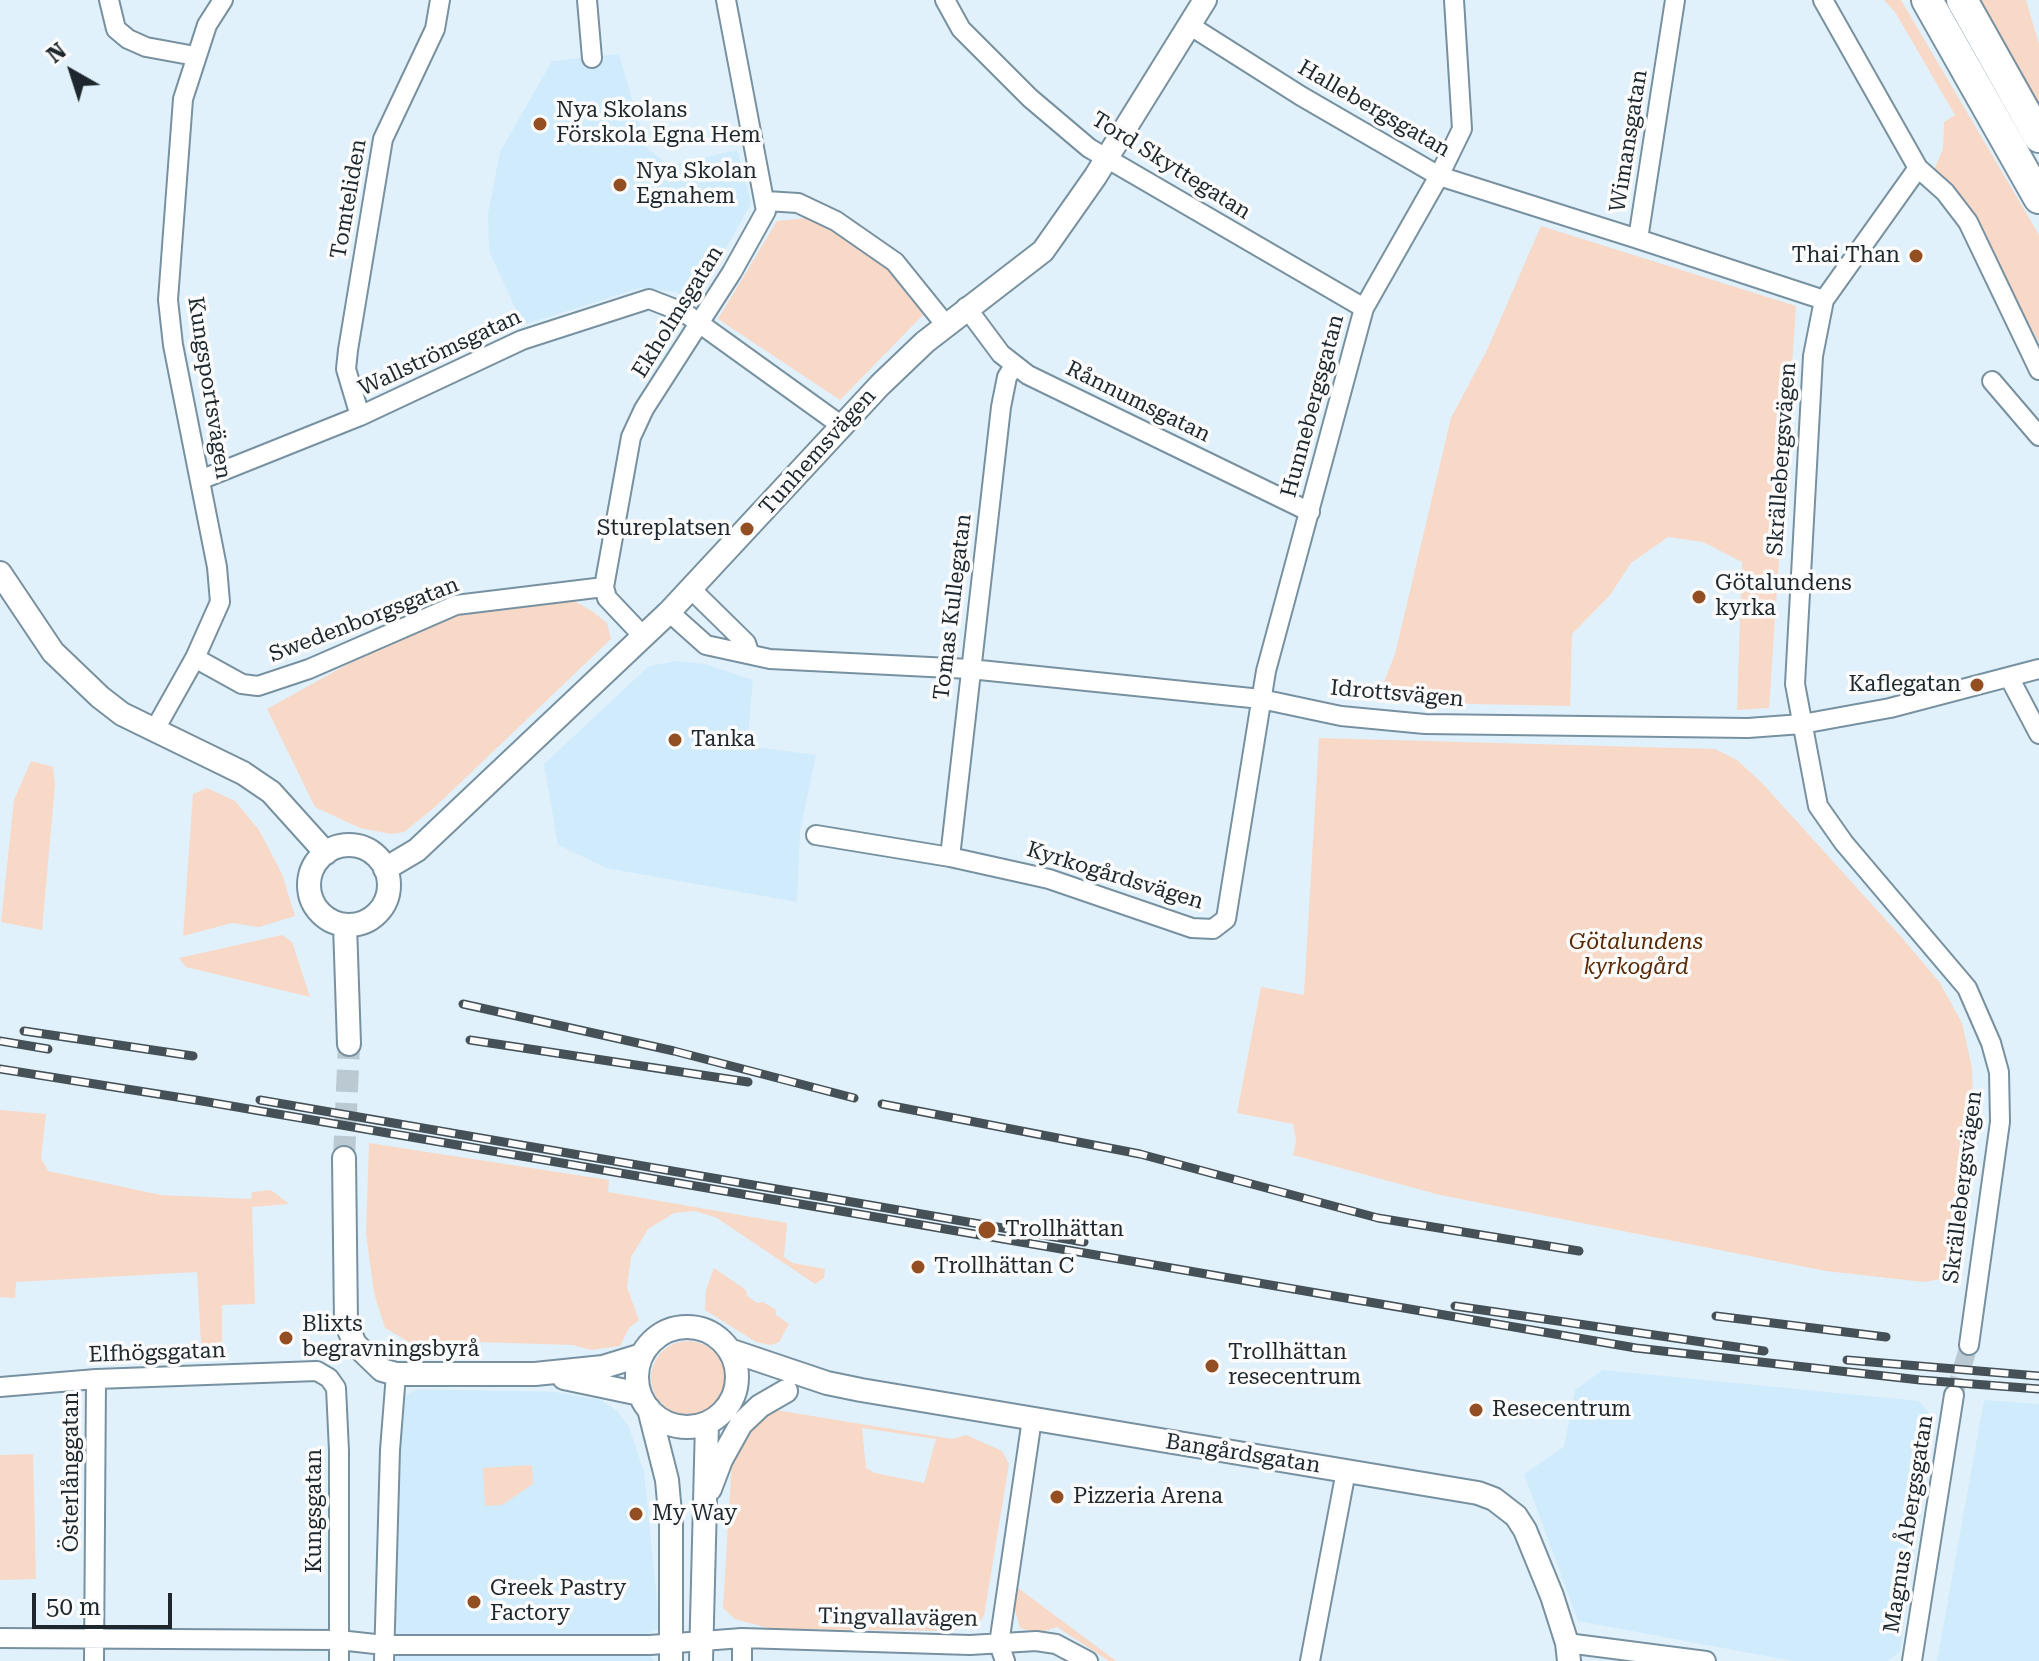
<!DOCTYPE html>
<meta charset="utf-8">
<style>
body{margin:0}
#map{position:relative;width:2039px;height:1661px;overflow:hidden;background:#e1f1fb;font-family:"Roboto Serif",serif}
canvas{display:block}
.north{position:absolute;left:32px;top:32px;width:80px;height:80px;-webkit-text-stroke:6px #fbfbfb;paint-order:stroke;rotate:321deg;font-size:22px;font-weight:700;line-height:32px;text-align:center;color:#1d272d}
.north::after{content:'';display:block;margin:auto;width:28px;height:36px;background:#1d272d;clip-path:polygon(50% 0,100% 100%,50% 72%,0 100%)}
.scale{position:absolute;left:32px;top:1593px;width:140px;height:36px;box-sizing:border-box;border:4px solid #1d272d;border-top:0;padding-left:10px;font-size:24px;line-height:28px;white-space:nowrap;color:#1d272d;-webkit-text-stroke:6px #fbfbfb;paint-order:stroke}
</style>
<div id="map">
<canvas width="2039" height="1661"></canvas>
<div class="north">N</div>
<div class="scale">50 m</div>
</div>
<script>
const g = document.querySelector('canvas').getContext('2d');
g.lineJoin = 'round';
function fillPath(path, color) {
  g.fillStyle = color;
  g.fill(path, 'evenodd');
}
function poly(rows) {
  const path = new Path2D();
  for (const r of rows) {
    if (r.length === 3) {
      path.moveTo(r[0] + r[2], r[1]);
      path.arc(r[0], r[1], r[2], 0, 2 * Math.PI);
      continue;
    }
    path.moveTo(r[0], r[1]);
    for (let i = 2; i < r.length; i += 2) path.lineTo(r[i], r[i + 1]);
  }
  return path;
}
function trace(path, color, width, dash) {
  g.strokeStyle = color;
  g.lineWidth = width;
  g.lineCap = dash ? 'butt' : 'round';
  g.setLineDash(dash || []);
  g.stroke(path);
}
function label(font, color, halo, rows, align = 'center') {
  g.font = font + ' "Roboto Serif",serif';
  g.lineWidth = 7;
  g.setLineDash([]);
  g.textBaseline = 'middle';
  g.strokeStyle = halo;
  g.fillStyle = color;
  for (const [text, x, y, turn = 0] of rows) {
    g.save();
    g.translate(x, y);
    g.rotate((+turn || 0) * Math.PI / 180);
    g.textAlign = isNaN(turn) ? turn : align;
    if (halo) g.strokeText(text, 0, 0);
    g.fillText(text, 0, 0);
    g.restore();
  }
}
fillPath(poly([
 [619,54,646,147,670,166,737,150,751,203,695,305,677,292,640,288,523,325,489,251,488,213,500,152,552,61],
 [678,661,705,664,753,680,747,746,816,755,800,832,797,902,606,868,558,845,544,764,649,666],
 [1603,1370,1919,1401,1935,1421,1900,1652,1887,1661,1793,1661,1578,1621,1524,1474,1564,1447,1575,1390],
 [418,1389,555,1392,601,1400,617,1411,629,1427,644,1472,660,1628,642,1637,399,1637,391,1628,397,1426,403,1397],
 [1984,1400,2039,1404,2039,1661,1937,1661],
 [645,1650,655,1661,388,1661,389,1652]
]), '#d0ebfc');
fillPath(poly([
 [1884,0,1901,0,2039,235,2039,343,1984,237,1933,172,1943,149,1944,122,1955,115,1895,12],
 [1980,0,2026,0,2039,44,2039,108],
 [817,217,894,273,923,315,840,400,718,319,777,221],
 [1541,226,1796,306,1769,708,1737,710,1742,562,1703,542,1668,537,1631,563,1610,595,1572,634,1570,706,1376,702,1395,654,1451,418,1487,350],
 [559,600,574,601,592,611,607,623,611,639,435,807,404,832,391,834,360,828,315,807,267,709,348,664,455,615],
 [1319,738,1715,749,1737,760,1762,783,1904,940,1940,983,1962,1023,1972,1068,1973,1103,1946,1278,1924,1282,1826,1271,1440,1195,1293,1155,1296,1141,1293,1124,1237,1113,1261,987,1304,995],
 [31,761,53,767,55,785,42,930,1,922,14,800],
 [207,788,235,801,259,830,282,874,295,916,259,927,232,923,183,936,193,794],
 [282,935,292,942,310,997,186,967,179,958],
 [0,1110,46,1114,41,1158,48,1171,161,1195,251,1199,252,1192,271,1190,289,1204,252,1207,255,1304,222,1305,222,1359,202,1359,197,1272,16,1282,15,1298,0,1297],
 [369,1143,609,1180,608,1192,787,1223,784,1257,793,1263,825,1269,824,1278,815,1284,717,1218,695,1211,674,1213,648,1229,631,1257,627,1287,639,1320,629,1328,620,1346,591,1350,573,1345,478,1342,451,1350,421,1349,385,1328,374,1293,366,1234],
 [714,1268,746,1290,747,1296,757,1303,763,1302,776,1310,776,1315,789,1324,779,1342,771,1345,756,1342,705,1310,706,1290],
 [688,1378,37],
 [776,1410,952,1439,966,1435,1002,1451,1009,1464,984,1616,976,1624,951,1631,772,1629,735,1619,723,1608,732,1460,744,1430,769,1411],
 [862,1428,936,1439,924,1483,875,1473,866,1468],
 [33,1454,36,1579,0,1580,0,1455],
 [532,1465,533,1484,502,1505,485,1506,483,1468],
 [1018,1588,1116,1661,1109,1661,1057,1627,1039,1633,1020,1628,1014,1607]
]), '#f8d8c7');
trace(poly([
 [1954,1395,1969,1345]
]), '#bac9d2', 18, [18, 9]);
trace(poly([
 [344,1158,349,1044]
]), '#bac9d2', 22, [22, 11]);
const minor = poly([
 [109,0,116,29,128,39,146,47,195,56],
 [587,0,592,58],
 [945,0,961,29,1030,98,1089,148,1364,308],
 [1675,0,1638,239,1824,300],
 [1823,0,1918,168,1824,300,1813,356,1795,684,1818,806,1844,843,1967,988,1991,1043,1999,1072,2000,1122,1969,1345],
 [1189,25,1301,96,1439,176,1638,239],
 [1918,168,1945,192,1968,222,2039,370],
 [766,201,798,203,836,221,895,262,945,324],
 [966,307,1001,354,1028,375,1310,512],
 [1992,381,2039,436],
 [360,416,346,369,348,350,383,139,435,29,440,0],
 [200,480,360,416,522,340,649,299,685,313,842,426],
 [691,589,746,643,749,652],
 [669,612,706,645,770,659,970,669,1261,699,1341,716,1425,724,1748,728,1802,724,1890,708,2039,669],
 [643,636,607,598,604,587,631,437,644,409,732,272,766,211,726,0],
 [195,658,242,684,258,686,309,669,456,605,604,587],
 [2009,677,2039,734],
 [154,731,195,658,220,602,217,567,173,345,168,300,183,99,207,25,223,0],
 [816,835,950,857,1049,879,1192,928,1213,929,1226,919,1266,671,1364,308,1439,176,1462,129,1454,0],
 [950,857,1001,407,1007,377,1014,366],
 [0,1387,96,1379,317,1371,329,1378,336,1388,339,1451,339,1661],
 [0,1638,339,1640,384,1645,650,1645,742,1638,970,1645,1036,1641,1056,1644,1088,1661],
 [1567,1643,1706,1661],
 [94,1661,96,1379],
 [384,1661,390,1450,396,1374],
 [742,1661,742,1638],
 [1005,1661,999,1644,1032,1419],
 [1310,1661,1346,1471],
 [1912,1661,1954,1395]
]);
const tertiary = poly([
 [0,573,53,652,100,697,122,714,243,773,271,792,326,853],
 [349,885,40],
 [385,869,417,850,669,612,880,385,925,342,1043,251,1095,177,1205,0],
 [345,925,349,1044],
 [344,1158,346,1323,355,1344,382,1370,396,1374,535,1374,603,1367,642,1355],
 [687,1377,50],
 [729,1350,827,1383,861,1390,1478,1493,1494,1499,1516,1516,1525,1530,1552,1596,1567,1643,1569,1661],
 [564,1378,640,1394],
 [649,1409,667,1480,671,1524,671,1661],
 [710,1489,721,1460,741,1424,760,1406,786,1391],
 [701,1661,707,1423]
]);
const trunk = poly([
 [1927,0,2039,198],
 [1962,0,2039,137]
]);
trace(minor, '#7891a0', 22);
trace(tertiary, '#7891a0', 26);
trace(trunk, '#7891a0', 34);
trace(minor, '#fff', 18);
trace(tertiary, '#fff', 22);
trace(trunk, '#fff', 30);
const rail = poly([
 [463,1004,674,1051,854,1098],
 [24,1031,193,1056],
 [470,1040,748,1082],
 [0,1041,48,1049],
 [0,1069,202,1101,1636,1348,1920,1380,2039,1389],
 [260,1100,1084,1242],
 [882,1104,1140,1154,1378,1218,1579,1251],
 [1455,1306,1764,1351],
 [1716,1316,1886,1337],
 [1847,1360,2039,1376]
]);
trace(rail, '#455157', 9);
trace(rail, '#fbfbfb', 6, [18]);
for (const [x, y, r, color] of [
 [540,124,8,"#934e22"],
 [620,185,8,"#934e22"],
 [1916,256,8,"#934e22"],
 [747,529,8,"#934e22"],
 [1699,597,8,"#934e22"],
 [1977,685,8,"#934e22"],
 [675,740,8,"#934e22"],
 [987,1230,10,"#934e22"],
 [918,1267,8,"#934e22"],
 [286,1338,8,"#934e22"],
 [1212,1366,8,"#934e22"],
 [1476,1410,8,"#934e22"],
 [1057,1497,8,"#934e22"],
 [636,1514,8,"#934e22"],
 [474,1602,8,"#934e22"]
]) {
  const dot = new Path2D();
  dot.arc(x, y, r, 0, 2 * Math.PI);
  g.fillStyle = color;
  g.fill(dot);
  trace(dot, '#fbfbfb', 3);
}
label('22px', '#1d272d', '#fbfbfb', [
 ["Hallebergsgatan",1374,109,30],
 ["Wimansgatan",1629,141,-81],
 ["Tord Skyttegatan",1171,166,32],
 ["Tomteliden",349,199,-80],
 ["Ekholmsgatan",678,312,-58],
 ["Wallströmsgatan",440,353,-25],
 ["Kungsportsvägen",209,388,81],
 ["Rånnumsgatan",1138,402,26],
 ["Hunnebergsgatan",1313,406,-75],
 ["Tunhemsvägen",818,452,-48],
 ["Skrällebergsvägen",1782,459,-86],
 ["Tomas Kullegatan",953,607,-83],
 ["Swedenborgsgatan",364,620,-21],
 ["Idrottsvägen",1397,694,5],
 ["Kyrkogårdsvägen",1115,876,17],
 ["Skrällebergsvägen",1963,1187,-83],
 ["Elfhögsgatan",157,1353,-2],
 ["Bangårdsgatan",1243,1454,9],
 ["Österlånggatan",72,1472,-90],
 ["Kungsgatan",315,1511,-90],
 ["Magnus Åbergsgatan",1909,1524,-81],
 ["Tingvallavägen",898,1618,1]
]);
label('22px', '#1d272d', '#fbfbfb', [
 ["Nya Skolans",556,111],
 ["Förskola Egna Hem",556,136],
 ["Nya Skolan",636,172],
 ["Egnahem",636,197],
 ["Thai Than",1900,256,"right"],
 ["Stureplatsen",731,529,"right"],
 ["Götalundens",1715,584],
 ["kyrka",1715,609],
 ["Kaflegatan",1961,685,"right"],
 ["Tanka",691,740],
 ["Trollhättan",1005,1230],
 ["Trollhättan C",934,1267],
 ["Blixts",302,1325],
 ["begravningsbyrå",302,1350],
 ["Trollhättan",1228,1353],
 ["resecentrum",1228,1378],
 ["Resecentrum",1492,1410],
 ["Pizzeria Arena",1073,1497],
 ["My Way",652,1514],
 ["Greek Pastry",490,1589],
 ["Factory",490,1614]
], 'left');
label('italic 22px', '#5a2802', '#fbfbfb', [
 ["Götalundens",1636,943],
 ["kyrkogård",1636,968]
]);
</script>
